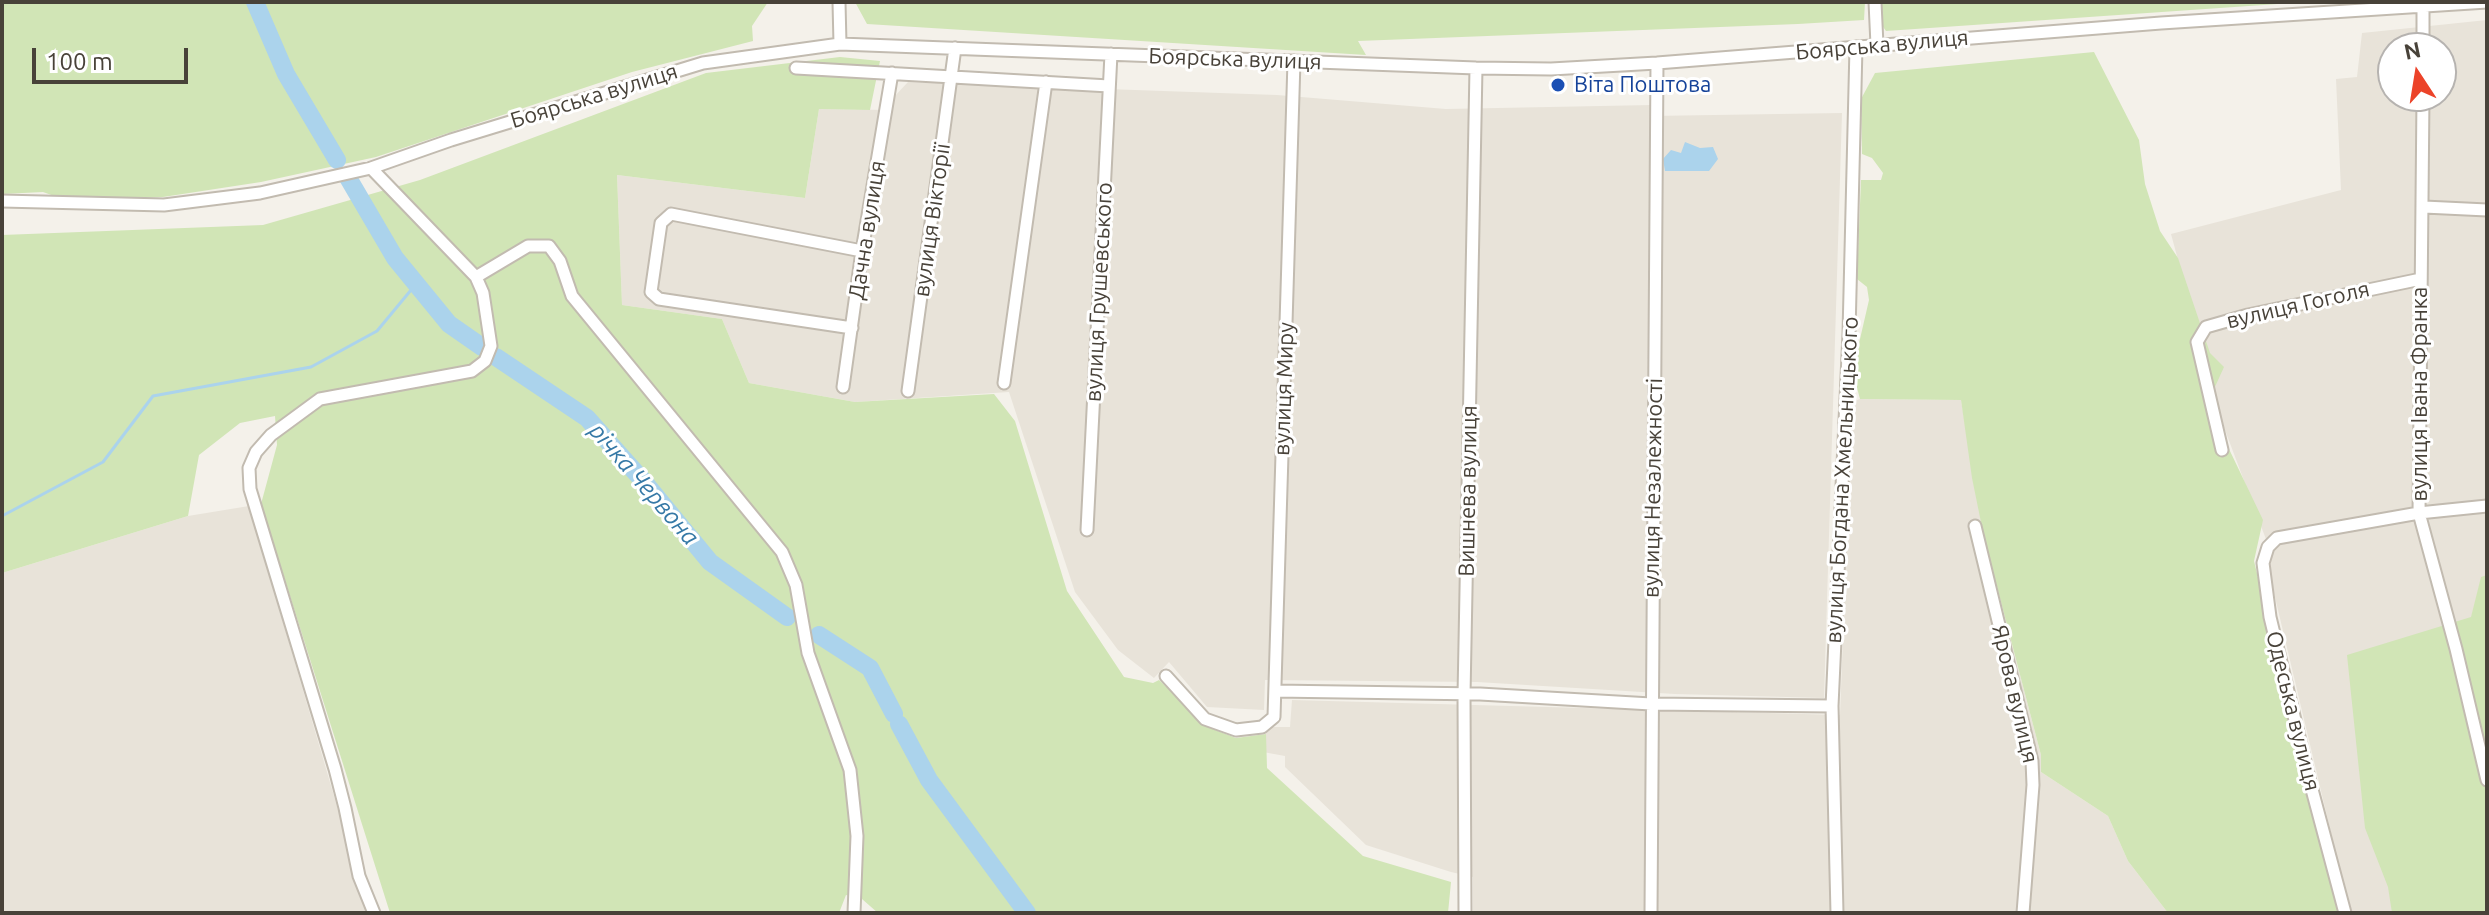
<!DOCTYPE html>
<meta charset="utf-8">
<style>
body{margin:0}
#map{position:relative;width:2489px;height:915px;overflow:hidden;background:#f4f1ea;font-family:Ubuntu,sans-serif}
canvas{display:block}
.frame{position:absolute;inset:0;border:4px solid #484239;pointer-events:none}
.north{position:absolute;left:2377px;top:32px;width:80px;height:80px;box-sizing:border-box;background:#fff;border:2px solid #b6b3b0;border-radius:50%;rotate:348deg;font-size:22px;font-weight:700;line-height:32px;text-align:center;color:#484239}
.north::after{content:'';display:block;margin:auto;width:28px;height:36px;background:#ec4329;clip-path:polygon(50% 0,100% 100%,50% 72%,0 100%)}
.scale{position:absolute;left:32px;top:48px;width:156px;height:36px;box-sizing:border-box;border:4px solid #484239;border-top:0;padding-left:10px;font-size:24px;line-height:28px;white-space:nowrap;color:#484239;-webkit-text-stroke:6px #fff;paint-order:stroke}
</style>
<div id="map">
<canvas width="2489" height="915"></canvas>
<div class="frame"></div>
<div class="north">N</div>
<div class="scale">100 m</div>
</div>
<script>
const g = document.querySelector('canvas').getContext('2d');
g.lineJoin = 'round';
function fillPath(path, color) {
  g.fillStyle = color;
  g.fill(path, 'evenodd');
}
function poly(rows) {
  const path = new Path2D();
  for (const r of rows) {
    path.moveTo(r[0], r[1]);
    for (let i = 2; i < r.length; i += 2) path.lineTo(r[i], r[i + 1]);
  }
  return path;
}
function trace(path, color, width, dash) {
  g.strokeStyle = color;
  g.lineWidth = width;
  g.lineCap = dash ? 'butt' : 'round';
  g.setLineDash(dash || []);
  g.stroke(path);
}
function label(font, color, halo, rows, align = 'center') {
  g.font = font + ' Ubuntu,sans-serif';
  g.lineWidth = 6;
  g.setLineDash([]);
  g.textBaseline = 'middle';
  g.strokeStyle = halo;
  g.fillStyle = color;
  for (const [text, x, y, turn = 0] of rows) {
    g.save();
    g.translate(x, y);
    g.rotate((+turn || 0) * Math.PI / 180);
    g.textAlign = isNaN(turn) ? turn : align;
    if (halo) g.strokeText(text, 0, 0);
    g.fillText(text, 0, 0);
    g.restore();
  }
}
fillPath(poly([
 [2487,20,2487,913,2350,913,2269,572,2270,550,2222,422,2171,234,2341,190,2336,79,2357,77,2362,33],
 [2393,48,2441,48,2441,96,2393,96],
 [908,82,1277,95,1446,109,1652,105,1651,116,1842,113,1824,698,1675,694,1477,682,1265,680,1264,710,1207,707,1169,662,1154,678,1118,650,1075,592,1009,392,855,402,749,383,722,319,622,305,617,175,805,198,819,109,889,110,893,98],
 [1860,399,1961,400,1984,537,2041,755,2041,772,2108,816,2128,861,2168,913,1473,913,1473,877,1451,872,1366,845,1285,767,1285,756,1263,752,1267,727,1290,727,1292,700,1840,715,1852,402],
 [249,506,349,847,358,891,368,913,2,913,2,573,188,516]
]), '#e8e3d9');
fillPath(poly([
 [2,2,768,2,752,26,753,41,632,72,376,157,261,182,163,197,71,202,43,192,2,194],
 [855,2,1865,2,1864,20,1798,24,1358,41,1366,55,867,24],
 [1871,2,2307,2,1886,31,1871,10],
 [2094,52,2139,140,2145,184,2160,231,2178,258,2210,353,2224,367,2214,389,2218,426,2263,520,2254,561,2338,913,2168,913,2128,861,2108,816,2041,772,2041,755,1984,537,1972,478,1961,400,1860,399,1855,380,1857,352,1869,300,1867,287,1857,279,1861,180,1881,180,1883,173,1872,158,1862,154,1861,99,1875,73],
 [840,57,880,61,870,110,819,109,805,198,617,175,622,305,722,319,749,383,855,402,994,394,1015,421,1067,591,1124,677,1153,683,1159,680,1210,728,1236,738,1266,734,1267,768,1363,856,1451,882,1448,913,878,913,862,899,846,895,839,913,390,913,261,504,277,445,275,416,240,423,199,455,188,516,2,573,2,235,263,225,420,180,706,73],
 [2487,575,2487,913,2392,913,2388,887,2365,828,2347,655,2471,617,2481,577]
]), '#d1e5b6');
fillPath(poly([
 [1685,142,1700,148,1713,147,1718,159,1709,171,1665,171,1663,159,1671,150,1681,153]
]), '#abd3ec');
trace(poly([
 [2,516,103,462,153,396,311,367,377,331,416,284]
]), '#abd3ec', 3);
trace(poly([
 [255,2,286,74,337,160],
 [347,176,395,258,449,324,482,347],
 [496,357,587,418,645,483,710,562,787,617],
 [819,635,870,668,894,714],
 [899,724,929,780,1027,913]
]), '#abd3ec', 18);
const minor = poly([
 [839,2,840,44],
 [1875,2,1877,45],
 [2423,48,2423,3],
 [796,68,1109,86],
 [2423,96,2419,513,2456,649,2487,780],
 [371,168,476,277,483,293,491,346,485,361,472,371,320,399,271,435,256,452,249,468,250,489,335,769,345,808,359,876,374,913],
 [2,201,164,205,260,193,371,168,451,140,703,63,840,44,1476,68,1551,69,1657,63,2161,23,2487,2],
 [2424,207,2487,210],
 [476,277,528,246,549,246,560,261,572,296,782,552,796,585,808,653,850,770,857,836,854,913],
 [852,328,659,299,651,292,661,223,671,214,862,251],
 [1004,383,1046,82],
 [843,387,862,251,892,73],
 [908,391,955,48],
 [2222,450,2197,342,2206,327,2248,315,2421,279],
 [1975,526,2032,761,2033,785,2023,913],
 [1087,530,1111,54],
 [1166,676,1205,719,1236,730,1262,727,1274,717,1294,61],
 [1275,691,1480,694,1651,704,1832,706],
 [1465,913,1464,695,1476,68],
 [1651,913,1657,63],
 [1837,913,1832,706,1849,333,1856,47],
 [2345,913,2310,782,2270,617,2263,563,2268,547,2277,538,2419,513,2487,506]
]);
trace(minor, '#c2bbb0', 15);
trace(minor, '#fff', 11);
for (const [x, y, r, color] of [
 [1558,85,8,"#1a4fb4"]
]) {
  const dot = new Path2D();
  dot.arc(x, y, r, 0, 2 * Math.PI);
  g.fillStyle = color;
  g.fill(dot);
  trace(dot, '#fff', 3);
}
label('22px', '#484239', '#fff', [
 ["Боярська вулиця",1882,45,-5],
 ["Боярська вулиця",1235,59,2],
 ["Боярська вулиця",594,96,-17],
 ["вулиця Вікторії",932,220,-82],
 ["Дачна вулиця",867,230,-81],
 ["вулиця Грушевського",1099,292,-87],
 ["вулиця Гоголя",2298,305,-13],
 ["вулиця Миру",1284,389,-88],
 ["вулиця Івана Франка",2420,394,-90],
 ["вулиця Богдана Хмельницького",1842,480,-87],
 ["вулиця Незалежності",1653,488,-89],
 ["Вишнева вулиця",1468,491,-89],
 ["Ярова вулиця",2015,694,77],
 ["Одеська вулиця",2293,711,76]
]);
label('22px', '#164399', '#fff', [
 ["Віта Поштова",1574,85]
], 'left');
label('italic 24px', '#3679a6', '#fff', [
 ["річка Червона",644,484,49]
]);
</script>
